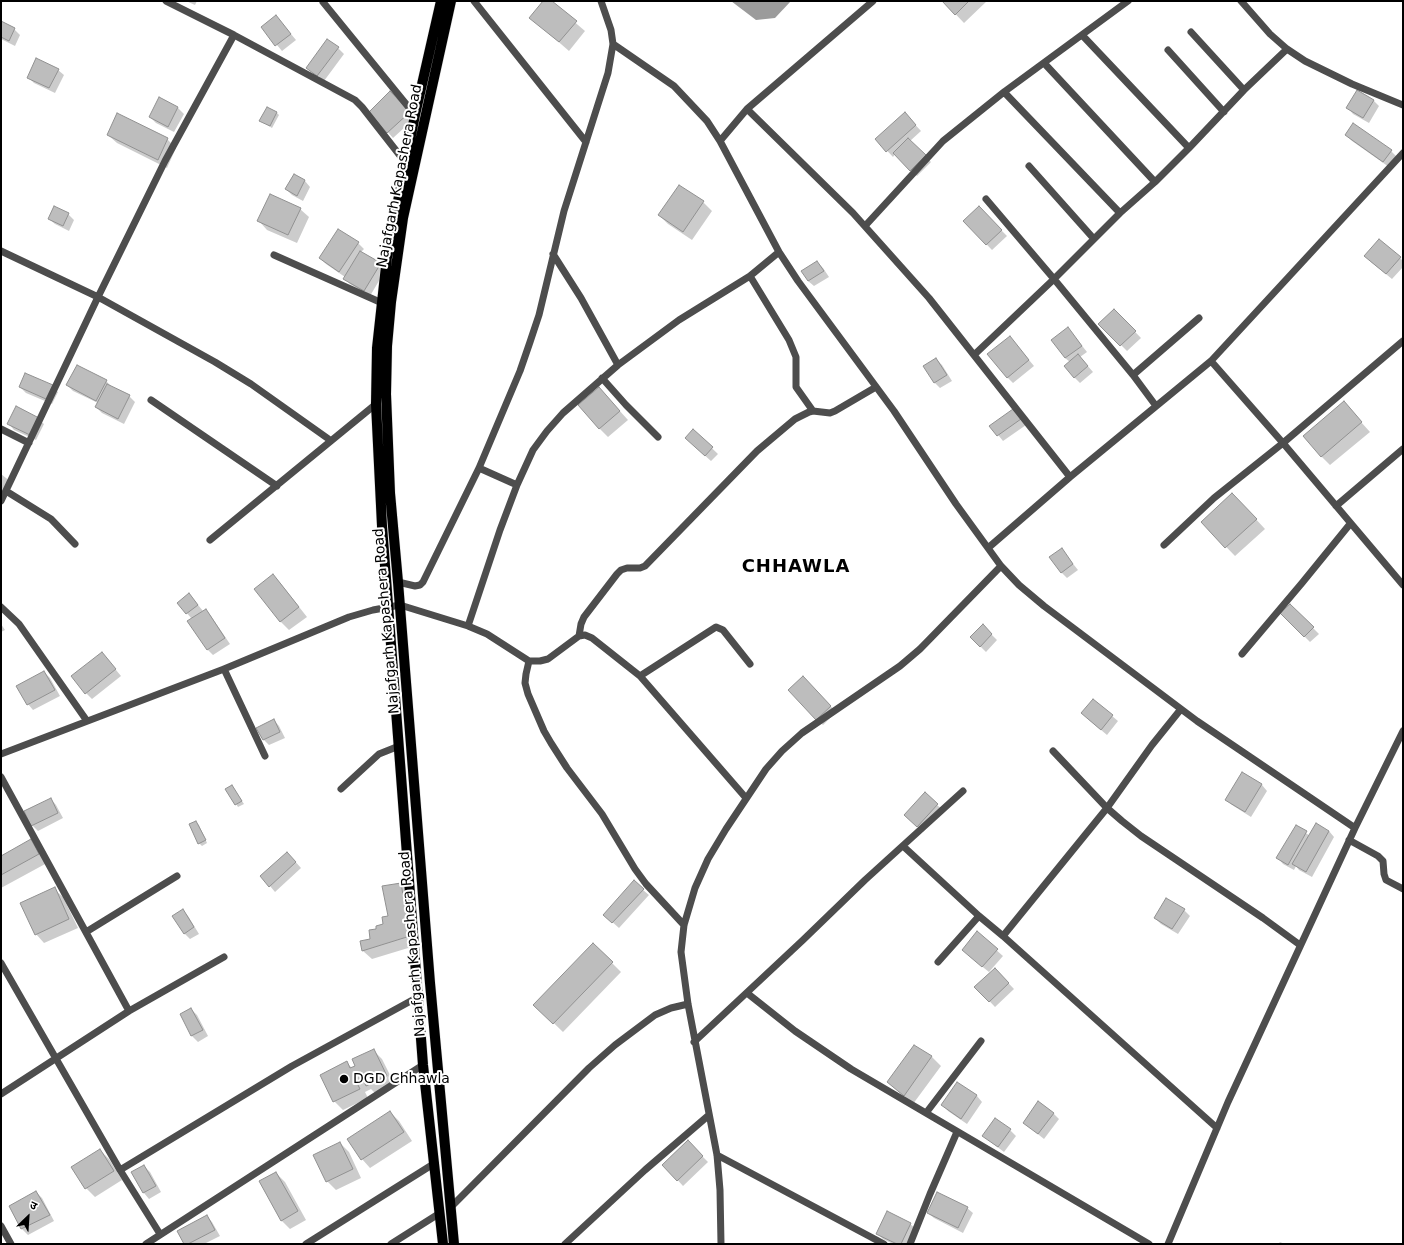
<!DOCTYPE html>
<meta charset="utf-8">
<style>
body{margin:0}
#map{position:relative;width:1404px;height:1245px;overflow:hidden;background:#fff;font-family:"DejaVu Sans","Noto Sans Devanagari",sans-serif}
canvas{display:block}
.frame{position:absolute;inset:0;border:2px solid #000;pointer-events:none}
.north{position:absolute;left:8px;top:1197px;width:40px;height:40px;-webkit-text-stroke:3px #fff;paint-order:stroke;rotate:25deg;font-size:11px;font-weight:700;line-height:16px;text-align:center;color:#000}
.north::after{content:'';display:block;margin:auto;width:14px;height:18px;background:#000;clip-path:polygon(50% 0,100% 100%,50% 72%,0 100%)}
</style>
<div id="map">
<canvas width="1404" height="1245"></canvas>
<div class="frame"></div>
<div class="north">उ</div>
</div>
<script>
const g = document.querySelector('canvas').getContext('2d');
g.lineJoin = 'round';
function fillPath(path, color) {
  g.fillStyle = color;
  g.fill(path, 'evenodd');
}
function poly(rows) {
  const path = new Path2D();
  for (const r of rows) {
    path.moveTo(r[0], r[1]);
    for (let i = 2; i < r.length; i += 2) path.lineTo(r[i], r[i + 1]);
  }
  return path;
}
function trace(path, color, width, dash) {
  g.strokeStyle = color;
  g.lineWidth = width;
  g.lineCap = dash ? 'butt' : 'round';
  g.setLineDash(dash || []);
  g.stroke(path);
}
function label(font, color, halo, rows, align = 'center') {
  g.font = font + ' "DejaVu Sans",sans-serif';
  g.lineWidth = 4;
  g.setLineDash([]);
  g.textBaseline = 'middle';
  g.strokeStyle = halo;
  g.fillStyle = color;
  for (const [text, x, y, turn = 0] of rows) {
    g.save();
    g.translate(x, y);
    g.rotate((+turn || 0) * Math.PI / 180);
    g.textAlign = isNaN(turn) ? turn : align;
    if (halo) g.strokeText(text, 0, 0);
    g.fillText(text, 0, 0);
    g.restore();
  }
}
fillPath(poly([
 [731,1,791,1,775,18,756,20]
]), '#9b9b9b');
fillPath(poly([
 [186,1,197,1,195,5],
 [545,1,550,1,585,31,569,51,531,18],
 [943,1,987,1,964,23],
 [281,22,296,40,282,51,262,27],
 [1,24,14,29,20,35,15,46,1,39],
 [338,48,344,54,324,81,308,68],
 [58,70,64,75,55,93,34,83,28,77],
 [390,93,415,118,393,138,370,112],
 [159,99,178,108,184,114,174,132,156,123,150,117],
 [1373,100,1379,106,1369,123,1353,114,1348,108],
 [276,112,279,115,272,128,261,121],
 [910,119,921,131,910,141,931,162,917,176,895,154,893,157,876,139],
 [108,135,167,139,176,148,167,168,117,143],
 [1346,135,1391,151,1397,157,1389,167,1352,141],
 [294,175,305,181,310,187,303,201,292,195,286,189],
 [703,202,712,211,692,240,668,224,659,215],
 [979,208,1007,236,992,250,964,221],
 [300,209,309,217,297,243,267,230,259,221],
 [68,214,74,220,69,231,55,224,49,219],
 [358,243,364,249,361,252,380,263,386,269,370,296,350,284,344,278,345,277,326,264,320,258],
 [1400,258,1403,261,1403,267,1392,279,1371,262],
 [817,262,823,268,829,277,814,286,808,281],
 [1114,310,1141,338,1127,351,1100,324],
 [1068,328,1087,352,1080,357,1093,372,1080,383,1074,377,1070,362,1065,358],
 [1015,343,1034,366,1013,383,1007,377],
 [936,359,942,365,952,381,940,388,934,382],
 [106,381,112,387,129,396,135,402,124,424,102,413,96,407,98,403,73,391,67,385],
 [52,386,58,392,52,404,26,393,20,387],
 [599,388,628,420,608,437,599,428],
 [1013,410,1026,425,1003,441,991,426],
 [1352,412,1370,432,1330,465,1321,456],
 [38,419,44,424,36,440,14,430,9,424],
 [693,430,718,454,711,461,692,444],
 [1,474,11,482,1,499],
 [1241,503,1265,529,1235,556,1202,522],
 [1062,550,1078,570,1067,578,1061,572],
 [273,576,281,584,307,617,289,630,280,621],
 [194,600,203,611,206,610,211,616,230,644,213,655,207,649,192,619,178,603],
 [1290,605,1319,634,1310,642,1281,613],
 [1,624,5,630,1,632],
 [983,626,997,640,986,652,971,637],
 [107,659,121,676,92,699,86,693],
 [44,672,50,678,60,696,33,710,28,704],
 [809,683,836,712,823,725,817,719],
 [1093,700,1118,721,1107,735,1088,719],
 [274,720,279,726,285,738,269,745,264,740],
 [1242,773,1262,785,1267,791,1251,817,1232,805,1226,800],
 [232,786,244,804,238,807,227,789],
 [51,799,56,805,63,818,38,831,32,825],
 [937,805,943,810,923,832,911,820],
 [196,822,199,825,207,843,202,846,199,843],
 [1296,826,1310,836,1329,831,1334,837,1312,877,1299,870,1296,866,1294,870,1283,864,1278,858],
 [31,841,40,850,47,863,1,888,1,857],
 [293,859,301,868,275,892,270,886],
 [401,884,410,893,418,945,372,959,363,951,377,930,384,925,389,917],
 [54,889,63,897,78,928,44,943,36,934],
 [643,890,649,895,619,928,610,920],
 [1184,910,1190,916,1178,934,1161,924,1155,918],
 [183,911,188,916,199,934,190,939,184,933],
 [977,933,1003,956,989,972,969,956],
 [593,944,621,972,563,1032,535,1005],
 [995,969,1014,989,995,1007,976,987],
 [191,1009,197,1015,208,1036,198,1042,192,1036,181,1014],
 [915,1046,932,1057,941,1066,913,1104,889,1082],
 [373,1050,382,1059,395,1085,376,1094,371,1089,365,1092,368,1098,343,1110,334,1101,347,1063,352,1068,357,1066],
 [958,1083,977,1096,982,1102,967,1124,948,1111,943,1105],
 [390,1112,399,1121,412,1141,370,1168,362,1159],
 [1053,1113,1059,1119,1044,1139,1024,1123],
 [1010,1130,1016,1136,1004,1152,983,1136],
 [688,1142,708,1162,683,1186,664,1165],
 [340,1143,349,1152,361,1178,336,1190,327,1181],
 [100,1150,109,1159,122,1180,95,1197,86,1188],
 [144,1166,150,1172,161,1192,149,1199,144,1193,132,1173],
 [276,1173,285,1182,306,1220,290,1229,281,1220],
 [36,1192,42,1198,54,1221,28,1235,22,1229,10,1206],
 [967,1208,973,1213,963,1233,934,1218,928,1213],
 [207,1216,212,1222,220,1236,204,1244,185,1244],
 [910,1224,916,1229,909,1244,893,1244,883,1239,877,1233],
 [1280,1242,1285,1244,1278,1244]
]), '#0003');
const building = poly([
 [543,1,552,1,577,21,559,42,529,18,543,1],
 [942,1,969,1,955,15,942,1],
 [276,15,291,34,275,46,261,27,276,15],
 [1,21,15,28,9,41,1,37,1,21],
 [327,39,339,47,317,76,306,68,327,39],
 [36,58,59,69,49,88,27,78,36,58],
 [1357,90,1374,100,1363,118,1346,108,1357,90],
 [390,91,410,112,387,133,369,112,390,91],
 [159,97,178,107,168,127,149,117,159,97],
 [267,107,277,112,270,126,259,121,267,107],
 [905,112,916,125,886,152,875,139,905,112],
 [117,113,168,138,158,160,107,135,117,113],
 [1353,123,1392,150,1383,162,1345,135,1353,123],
 [908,138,926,155,910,171,893,153,908,138],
 [294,174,305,180,297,196,285,189,294,174],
 [679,185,704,201,683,232,658,215,679,185],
 [270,194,301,208,288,235,257,221,270,194],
 [54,206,69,213,63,226,48,219,54,206],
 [979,206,1002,230,986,245,963,221,979,206],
 [338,229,359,242,339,272,319,258,338,229],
 [1379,239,1401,257,1386,274,1364,256,1379,239],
 [360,251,381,263,364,291,343,279,360,251],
 [817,261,824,271,808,281,801,271,817,261],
 [1114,309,1136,331,1120,346,1098,324,1114,309],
 [1068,327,1082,346,1065,358,1051,340,1068,327],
 [1010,336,1029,360,1007,378,987,354,1010,336],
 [1078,354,1088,366,1074,378,1064,366,1078,354],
 [936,358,947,375,934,383,923,366,936,358],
 [77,365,107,380,96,401,66,385,77,365],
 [25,373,53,385,46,399,19,387,25,373],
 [107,384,130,395,118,419,95,407,107,384],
 [599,387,620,411,599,429,578,405,599,387],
 [1344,401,1362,422,1321,457,1303,436,1344,401],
 [16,406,39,418,30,435,7,424,16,406],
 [1013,409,1021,419,997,436,989,426,1013,409],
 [693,429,713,447,705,456,685,438,693,429],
 [1232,493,1257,519,1225,548,1201,522,1232,493],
 [1062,548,1073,564,1061,573,1049,557,1062,548],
 [273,574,299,607,280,622,254,589,273,574],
 [189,593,198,605,186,614,177,603,189,593],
 [1290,604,1314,627,1304,637,1280,613,1290,604],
 [206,609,225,638,207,650,187,621,206,609],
 [983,624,992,634,980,647,970,637,983,624],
 [102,652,116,669,85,694,71,676,102,652],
 [44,671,55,690,27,705,16,686,44,671],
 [803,676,831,706,816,720,788,690,803,676],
 [1093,699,1113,715,1101,730,1081,713,1093,699],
 [274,719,280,732,263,740,256,728,274,719],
 [1242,772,1262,784,1245,812,1225,800,1242,772],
 [232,785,242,801,235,805,225,789,232,785],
 [925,792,938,804,917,827,904,815,925,792],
 [51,798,58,813,31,826,24,811,51,798],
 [196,821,206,840,198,844,189,824,196,821],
 [1316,823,1329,831,1306,872,1292,864,1316,823],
 [1296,825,1307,831,1288,865,1276,858,1296,825],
 [31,839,39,854,1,875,1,856,31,839],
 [287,852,296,862,269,887,260,876,287,852],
 [634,880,644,889,612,923,603,915,634,880],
 [401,883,410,936,362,951,360,941,370,939,369,930,376,929,376,926,383,924,382,917,388,916,382,886,401,883],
 [55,887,69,919,35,935,20,903,55,887],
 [1166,898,1185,909,1172,929,1154,918,1166,898],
 [183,909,194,927,184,934,172,916,183,909],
 [977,931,998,949,982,967,962,950,977,931],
 [593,943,613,962,553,1024,533,1005,593,943],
 [995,968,1009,983,989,1002,974,987,995,968],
 [191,1008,203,1030,191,1036,180,1014,191,1008],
 [914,1045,932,1056,904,1096,887,1082,914,1045],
 [374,1049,387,1076,366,1086,363,1080,357,1083,360,1089,333,1102,320,1075,347,1061,350,1068,355,1066,352,1059,374,1049],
 [957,1082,977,1095,961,1119,941,1105,957,1082],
 [1038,1101,1054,1113,1038,1134,1023,1123,1038,1101],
 [390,1111,404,1132,361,1160,347,1139,390,1111],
 [995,1118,1011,1129,998,1147,982,1136,995,1118],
 [688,1140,703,1156,677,1181,662,1165,688,1140],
 [340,1142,353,1169,326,1182,313,1155,340,1142],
 [100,1149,114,1171,85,1189,71,1167,100,1149],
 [144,1165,156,1186,143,1193,131,1172,144,1165],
 [276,1172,298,1211,281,1221,259,1181,276,1172],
 [36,1191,50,1215,21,1229,9,1206,36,1191],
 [937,1192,968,1207,958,1228,927,1213,937,1192],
 [887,1211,911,1223,901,1244,897,1244,876,1234,887,1211],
 [207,1215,215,1230,188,1244,184,1244,177,1231,207,1215]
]);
fillPath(building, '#bdbdbd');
trace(building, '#919191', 1);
const major = poly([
 [441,1,415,115,387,257,377,348,376,404,382,526,423,1065,443,1244],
 [451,1,403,218,391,302,387,346,386,394,390,493,398,582,430,983,454,1244]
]);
trace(major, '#dbdbdb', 11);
trace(poly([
 [166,1,234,35,355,100,362,107,405,162],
 [474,1,586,142],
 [1241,1,1270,34,1287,49,1305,61,1352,84,1403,105],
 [323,2,415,115],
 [1191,32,1244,90],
 [1082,35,1189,148],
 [613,44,674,86,707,121,720,141,779,252,798,281,894,411,956,504,1001,566,1019,585,1044,606,1197,721,1355,828],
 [1168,50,1224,112],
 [1044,63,1155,182],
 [1004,92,1120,213],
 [747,109,853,213,929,298,1070,477],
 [720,141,747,109,873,1],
 [1029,166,1094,239],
 [986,199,1054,279,1133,375,1156,406],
 [865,226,943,141,1004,92,1128,1],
 [1,251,98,297,215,362,251,384,330,440],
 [553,254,581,298,618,365],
 [274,255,382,303],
 [750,276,789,340,796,357,796,387,813,411],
 [974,355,1054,279,1120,213,1155,182,1189,148,1244,90,1287,49],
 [1211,361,1283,443,1403,585],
 [1133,375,1199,318],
 [602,378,626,405,658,437],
 [151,400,277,486],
 [1,429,29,443],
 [479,468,517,485],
 [6,491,51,519,75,544],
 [1,501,98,297,165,161,234,35],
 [1336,506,1403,449],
 [210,540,376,404],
 [1164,545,1214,498,1283,443,1403,341],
 [988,548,1070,477,1211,361,1403,153],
 [398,582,415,586,420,585,423,582,479,468,520,371,530,342,539,315,564,211,608,73,613,44,611,30,601,1],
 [1,607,19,624,87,721],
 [468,626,500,530,517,485,533,450,547,431,563,413,618,365,679,320,750,276,779,252],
 [579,636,581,624,584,617,617,574,621,570,627,568,640,568,645,566,757,451,795,419,809,412,813,411,830,413,835,411,876,387],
 [1242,654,1302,583,1350,524],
 [529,661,526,674,525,683,528,694,544,731,551,743,567,768,602,814,635,869,646,884,684,925],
 [224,669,265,756],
 [640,676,716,627,723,630,750,664],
 [1053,751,1107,808,1122,821,1141,836,1263,918,1300,945],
 [1,754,224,669,349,617,373,610,400,605,468,626,487,634,529,661,540,661,548,659,579,636,585,635,592,638,640,676,746,798],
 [1,777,129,1011],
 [341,789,379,754,399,746],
 [1349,840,1378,856,1383,861,1384,874,1386,880,1403,889],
 [903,846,979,916,1003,936,1217,1128],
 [86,932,177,876],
 [1003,936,1107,808,1152,745,1181,709],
 [938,962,979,916],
 [1,963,120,1170,160,1234],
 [747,993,795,1031,851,1069,1149,1244],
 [694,1042,803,940,865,880,963,791],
 [1,1094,129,1011,224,957],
 [926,1113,981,1041],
 [717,1155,884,1244],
 [120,1170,292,1066,418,997],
 [451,1207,589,1068,615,1045,655,1015,671,1008,688,1004],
 [1,1226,11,1244],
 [146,1244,423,1065],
 [306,1244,435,1163],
 [391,1244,440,1213],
 [565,1244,645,1170,709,1115],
 [721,1244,720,1190,717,1155,688,1004,681,952,684,925,695,888,708,859,726,829,766,769,782,751,802,733,900,666,920,649,1001,566],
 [910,1244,930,1194,957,1132],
 [1168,1244,1228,1102,1355,828,1403,731]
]), '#4d4d4d', 7);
trace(major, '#000', 10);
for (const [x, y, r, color] of [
 [344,1079,5,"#000"]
]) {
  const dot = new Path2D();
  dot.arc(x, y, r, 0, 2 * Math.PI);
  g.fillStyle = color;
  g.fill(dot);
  trace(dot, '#fff', 1.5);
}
label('14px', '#000', '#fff', [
 ["Najafgarh Kapashera Road",400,176,-79],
 ["Najafgarh Kapashera Road",387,621,-95],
 ["Najafgarh Kapashera Road",413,944,-95]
]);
label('14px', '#000', '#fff', [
 ["DGD Chhawla",353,1079]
], 'left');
g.letterSpacing = '1px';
label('bold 18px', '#000', '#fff', [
 ["CHHAWLA",796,567]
]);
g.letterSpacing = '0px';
</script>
